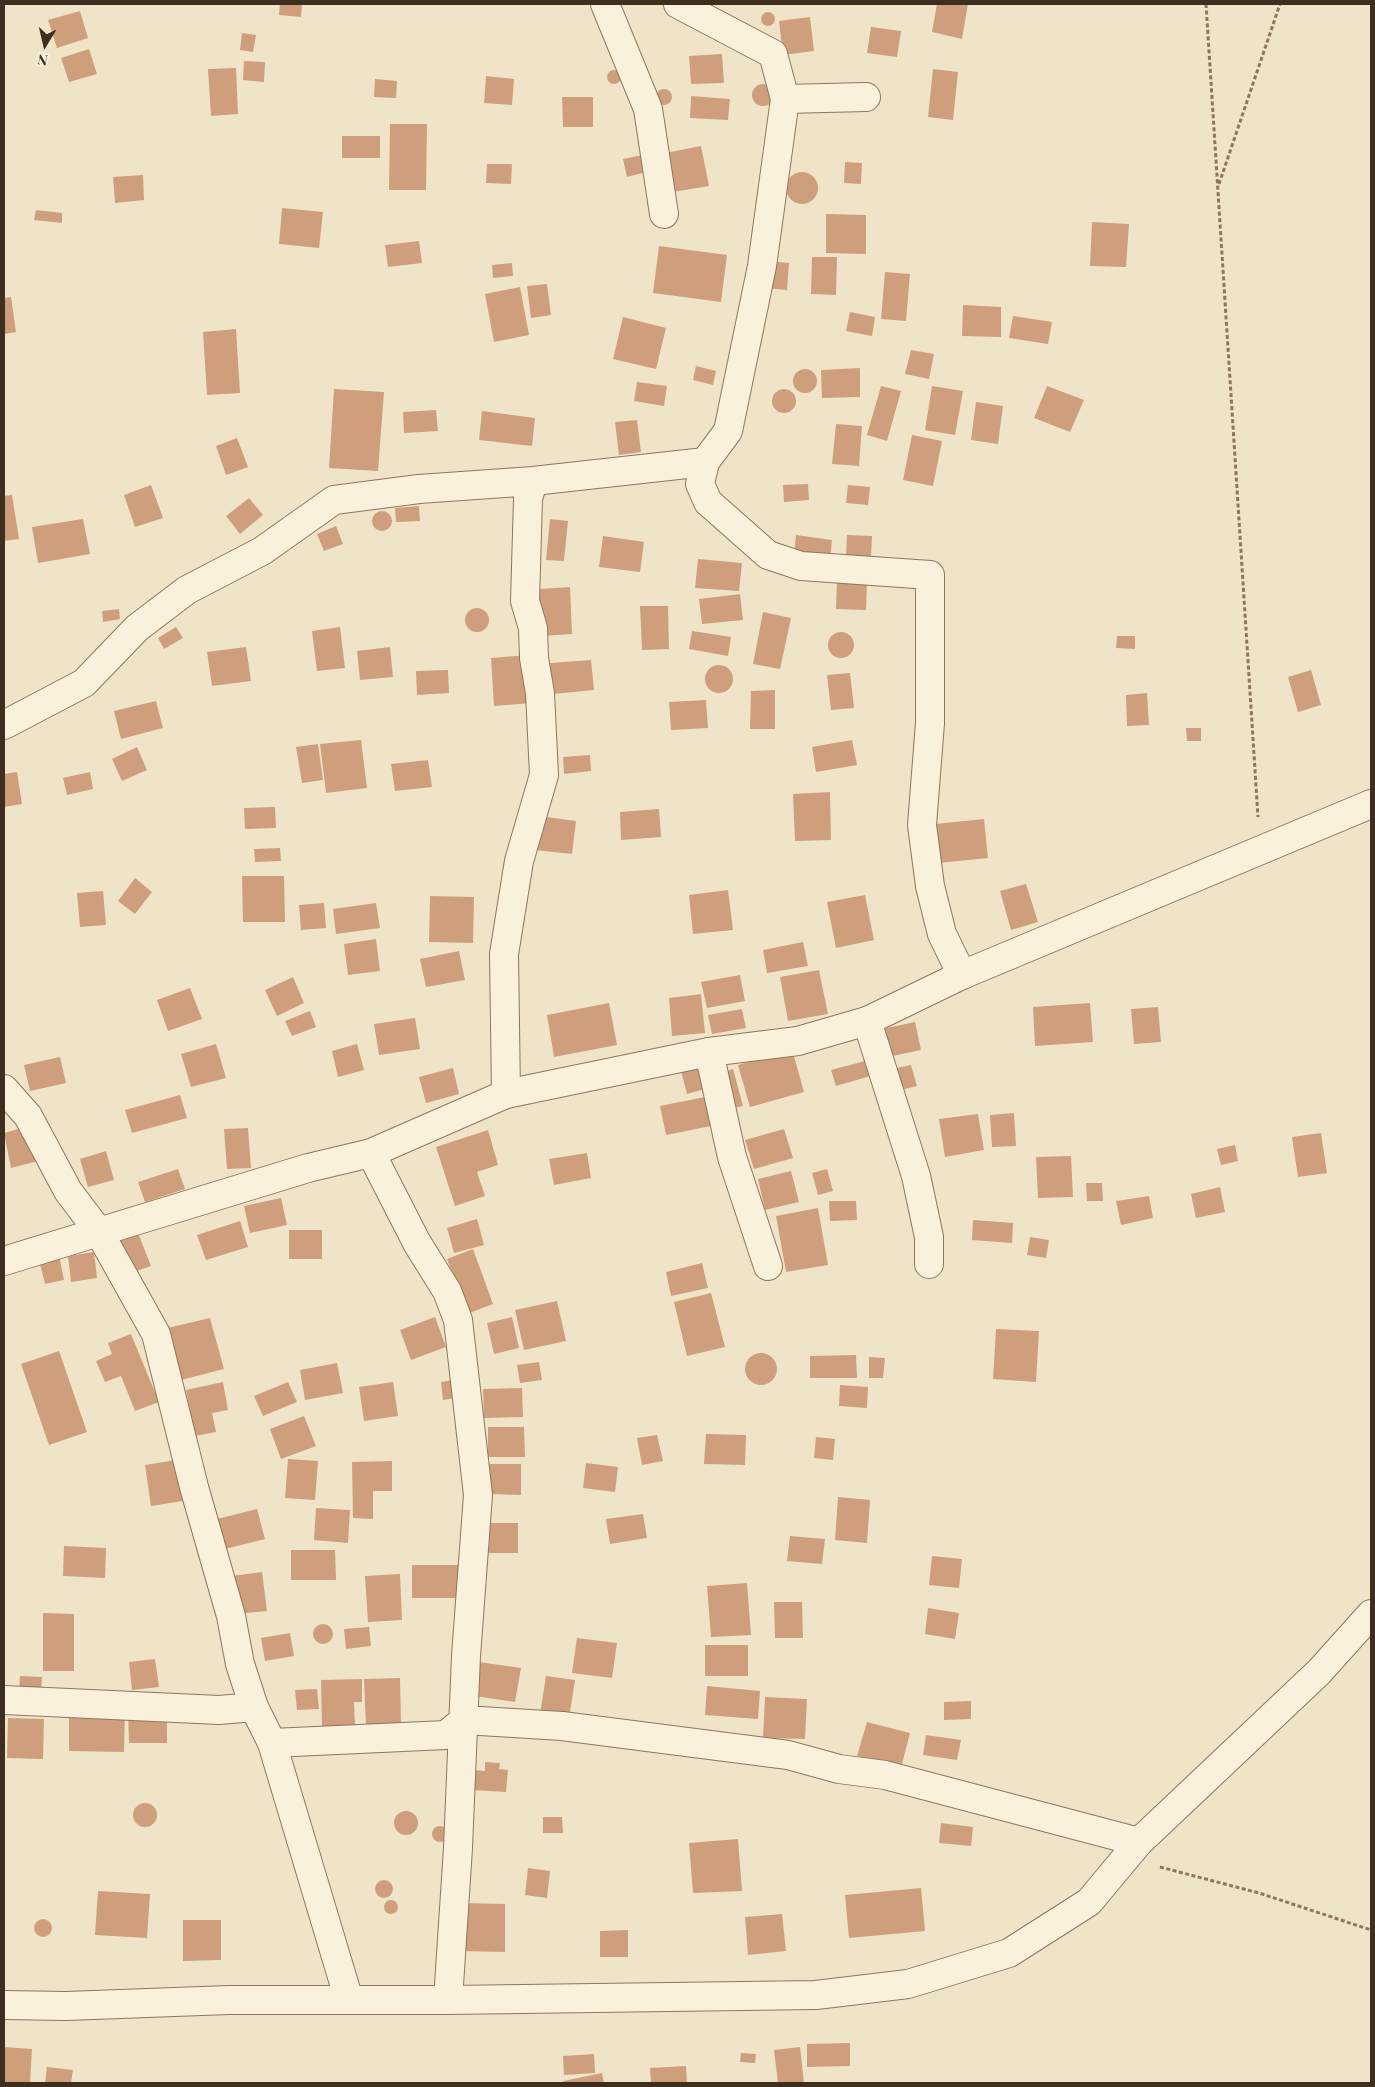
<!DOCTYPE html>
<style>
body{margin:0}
#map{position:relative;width:1375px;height:2087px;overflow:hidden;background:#f0e4c8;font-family:"Playfair Display",serif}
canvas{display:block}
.frame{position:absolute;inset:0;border:5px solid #3d2e20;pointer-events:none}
.north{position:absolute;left:20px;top:20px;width:50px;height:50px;-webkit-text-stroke:4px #f7eed8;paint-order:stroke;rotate:189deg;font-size:14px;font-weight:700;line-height:20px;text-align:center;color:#3d2e20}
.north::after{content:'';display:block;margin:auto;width:18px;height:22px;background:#3d2e20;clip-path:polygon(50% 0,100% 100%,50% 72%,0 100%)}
</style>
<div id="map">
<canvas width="1375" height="2087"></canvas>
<div class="frame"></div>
<div class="north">N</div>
</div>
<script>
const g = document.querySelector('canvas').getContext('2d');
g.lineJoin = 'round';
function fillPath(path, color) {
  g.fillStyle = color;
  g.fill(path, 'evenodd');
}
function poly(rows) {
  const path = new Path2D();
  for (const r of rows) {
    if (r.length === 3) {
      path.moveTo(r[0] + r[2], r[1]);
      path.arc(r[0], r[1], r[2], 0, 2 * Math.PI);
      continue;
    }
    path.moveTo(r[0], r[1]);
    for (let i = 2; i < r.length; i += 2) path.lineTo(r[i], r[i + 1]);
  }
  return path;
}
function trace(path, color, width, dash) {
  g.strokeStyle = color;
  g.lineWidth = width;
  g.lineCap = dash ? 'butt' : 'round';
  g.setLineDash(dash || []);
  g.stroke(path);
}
fillPath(poly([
 [280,4,302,4,301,17,279,15],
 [937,4,968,4,962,39,932,32],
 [80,11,88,38,57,48,48,20],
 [768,19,7],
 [810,17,814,51,783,55,779,21],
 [871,27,901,31,897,57,867,53],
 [242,33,256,35,253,52,240,50],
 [89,49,97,74,69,82,61,58],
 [722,54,724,83,691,84,689,56],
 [244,61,265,62,264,82,243,80],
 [236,68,238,114,211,116,208,69],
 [933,69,958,72,953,120,928,117],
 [614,77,7],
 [486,76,514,79,512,105,484,103],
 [375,79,397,81,396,98,374,97],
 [763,95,11],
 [664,97,8],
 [691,96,730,99,728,120,690,118],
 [562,97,593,97,593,127,563,127],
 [390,124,427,124,426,190,389,190],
 [342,136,380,136,380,158,342,158],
 [701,146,709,186,673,192,665,153],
 [647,154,650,171,627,177,623,159],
 [845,162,862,163,861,184,844,183],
 [487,164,512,164,511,184,486,183],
 [802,188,16],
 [143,175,144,200,115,203,113,177],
 [282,208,323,212,319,248,279,244],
 [36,210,62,213,62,223,34,220],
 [826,214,866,215,866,254,826,253],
 [1092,222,1129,224,1126,267,1090,266],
 [419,241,422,263,388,267,385,245],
 [659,246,727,255,721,302,653,293],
 [812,257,837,257,836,295,811,294],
 [766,261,789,263,787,290,764,288],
 [512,263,513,276,493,278,492,265],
 [885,272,910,274,906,321,881,319],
 [547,284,551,315,531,318,527,286],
 [520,287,529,335,494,342,485,294],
 [11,297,16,332,4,334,4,298],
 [963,305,1001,307,1001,337,962,336],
 [850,312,875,317,872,336,846,331],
 [1013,316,1052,322,1048,344,1009,338],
 [623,317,666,328,656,369,613,359],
 [236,329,240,393,207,395,203,332],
 [911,350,934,354,929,379,905,374],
 [696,366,716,371,713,385,693,380],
 [860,368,860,397,822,398,821,370],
 [805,381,12],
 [637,382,667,386,664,406,634,401],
 [881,386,901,391,887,441,867,435],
 [932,386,963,391,955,435,925,430],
 [1047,386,1084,400,1070,432,1034,418],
 [334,389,384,392,378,471,329,468],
 [784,401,12],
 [976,402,1003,406,998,444,971,440],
 [436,410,438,431,404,433,403,412],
 [482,411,535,418,532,446,479,440],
 [637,420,641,452,619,455,615,422],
 [836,424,862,426,859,466,832,464],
 [912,435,942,441,933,486,903,480],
 [237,438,248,467,226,475,216,446],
 [808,484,809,500,784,502,783,485],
 [151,485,163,518,135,527,124,495],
 [848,485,870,487,868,505,846,503],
 [12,495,19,539,4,541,4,496],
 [249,498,263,515,240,534,226,516],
 [419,506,420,521,396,522,395,508],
 [382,521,10],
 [83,519,90,554,38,563,32,527],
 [550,519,568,521,564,561,546,560],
 [336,526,343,544,324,551,317,534],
 [796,535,832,540,830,559,794,554],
 [847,535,872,536,871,557,846,556],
 [603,536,644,542,640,572,599,567],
 [698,559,742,563,739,591,695,588],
 [837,581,867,582,866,610,836,609],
 [570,587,572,634,542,636,539,589],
 [740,594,743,620,702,624,699,599],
 [640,606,668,606,669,649,642,650],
 [477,620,12],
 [119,609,120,619,103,622,102,611],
 [763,612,791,618,780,669,753,664],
 [176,627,183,638,164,649,158,638],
 [340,627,345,668,317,671,312,631],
 [692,631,731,637,728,656,689,649],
 [841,645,13],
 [1117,636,1135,636,1135,649,1116,648],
 [246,647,251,681,212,686,207,652],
 [390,647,393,677,360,680,357,651],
 [528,655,532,703,494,706,491,658],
 [591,660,594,690,553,694,550,663],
 [719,679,14],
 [448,670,449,693,417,695,416,671],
 [1311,670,1321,705,1298,712,1288,677],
 [850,673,854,708,831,710,827,675],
 [775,690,775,729,750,729,751,691],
 [1147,693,1149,725,1127,726,1126,695],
 [706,700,708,728,671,730,669,702],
 [156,701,163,728,121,739,114,711],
 [1186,728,1201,728,1201,741,1187,741],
 [361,740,367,788,326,793,320,744],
 [852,740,857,765,816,772,812,747],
 [318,744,323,780,302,783,296,747],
 [137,747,147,770,122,781,112,759],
 [590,755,591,771,564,774,563,757],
 [428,760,432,787,395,791,391,764],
 [17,772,22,804,4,807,4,774],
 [90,772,93,789,67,795,63,778],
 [830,792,831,840,795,841,793,794],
 [275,807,276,828,245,829,244,808],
 [659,809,661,837,621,840,620,812],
 [539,816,576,821,572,854,535,850],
 [984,819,988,858,939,863,935,824],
 [280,848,281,861,255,862,254,849],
 [242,876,284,876,285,922,243,922],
 [135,878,152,892,135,914,118,901],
 [1026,884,1038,922,1011,930,1000,891],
 [728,890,733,930,693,934,689,895],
 [103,891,106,925,80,927,77,893],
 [865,895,874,940,836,948,827,902],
 [430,896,474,897,473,943,429,942],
 [324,903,326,928,301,930,299,905],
 [376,903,380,928,336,934,333,909],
 [376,939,380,971,348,975,344,944],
 [803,942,808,966,767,973,763,950],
 [459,951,465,980,426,987,420,959],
 [819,970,828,1014,788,1021,780,977],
 [740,975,745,1001,707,1008,701,982],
 [293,977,304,1003,277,1016,265,990],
 [190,988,202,1019,168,1031,157,1000],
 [701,994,705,1033,672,1036,669,998],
 [609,1003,617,1045,554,1057,547,1015],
 [1090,1003,1093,1042,1035,1046,1033,1007],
 [1158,1007,1161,1042,1134,1044,1131,1009],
 [742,1009,746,1028,712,1034,708,1015],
 [310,1011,316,1027,292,1036,285,1021],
 [415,1018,420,1049,379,1055,374,1024],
 [915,1022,921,1050,888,1057,882,1029],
 [216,1044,226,1078,191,1087,181,1054],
 [357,1044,364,1070,338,1077,332,1051],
 [792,1049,804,1092,750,1107,738,1065],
 [60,1057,66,1083,30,1091,24,1065],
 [869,1060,874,1075,836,1086,831,1070],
 [706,1064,712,1087,687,1094,681,1071],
 [911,1065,917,1086,897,1091,892,1069],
 [453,1068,459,1094,426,1103,419,1077],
 [733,1069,743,1106,729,1109,721,1073],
 [180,1095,187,1118,132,1133,125,1110],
 [710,1096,716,1125,666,1135,660,1106],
 [1014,1113,1016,1146,992,1147,990,1115],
 [978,1114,984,1150,945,1157,939,1119],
 [29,1126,38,1161,11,1168,4,1133],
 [248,1128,251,1168,227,1169,224,1129],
 [784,1129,793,1158,754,1169,745,1140],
 [488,1130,498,1165,477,1172,485,1196,455,1206,436,1147],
 [1321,1133,1327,1173,1298,1177,1292,1137],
 [1235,1145,1238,1161,1221,1165,1217,1149],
 [106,1151,114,1180,88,1187,80,1159],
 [587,1153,591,1178,554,1185,549,1159],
 [1071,1156,1073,1197,1038,1198,1036,1157],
 [178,1169,185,1189,145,1202,138,1182],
 [827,1169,833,1191,818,1195,812,1173],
 [791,1171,799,1202,765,1210,758,1179],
 [1086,1183,1102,1183,1103,1201,1087,1201],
 [1220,1187,1225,1212,1196,1218,1191,1194],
 [1149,1196,1153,1218,1121,1225,1116,1201],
 [281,1198,287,1225,250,1233,244,1206],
 [829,1201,856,1201,857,1220,830,1221],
 [818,1208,828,1265,786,1272,776,1216],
 [477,1219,484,1245,454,1253,447,1228],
 [973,1220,1013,1223,1012,1243,972,1240],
 [240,1221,248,1247,206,1260,197,1235],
 [289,1230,322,1230,322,1259,289,1259],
 [138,1233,151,1266,131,1273,118,1240],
 [1030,1237,1049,1240,1046,1258,1027,1255],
 [473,1249,493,1304,467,1314,447,1259],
 [94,1252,97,1278,71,1282,68,1256],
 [59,1255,64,1280,45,1284,39,1260],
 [702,1263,708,1288,671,1296,666,1272],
 [711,1293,725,1347,687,1356,674,1302],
 [557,1301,566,1341,524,1350,515,1310],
 [435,1317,446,1347,411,1360,400,1330],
 [512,1317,519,1348,494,1354,487,1323],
 [210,1318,224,1369,177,1381,163,1329],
 [996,1329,1039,1331,1036,1382,993,1379],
 [131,1334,159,1402,135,1411,121,1376,105,1382,96,1361,112,1354,108,1343],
 [59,1351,87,1432,49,1445,21,1364],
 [761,1369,16],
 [856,1355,857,1378,810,1378,810,1356],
 [869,1357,885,1358,883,1378,869,1378],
 [539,1362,542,1380,520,1383,517,1365],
 [337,1363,343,1393,305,1400,300,1370],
 [459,1379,461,1397,443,1400,441,1382],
 [223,1382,228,1410,212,1413,216,1432,195,1436,186,1390],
 [288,1382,297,1402,263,1416,254,1396],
 [393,1382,398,1416,364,1421,359,1387],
 [840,1385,868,1387,867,1408,839,1406],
 [522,1388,523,1417,484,1418,483,1389],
 [304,1416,316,1446,281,1459,270,1429],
 [488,1427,524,1427,525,1457,488,1457],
 [706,1434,746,1435,745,1465,704,1464],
 [657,1435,663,1461,642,1465,637,1438],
 [816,1437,835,1439,833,1460,814,1458],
 [288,1459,318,1461,315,1500,285,1498],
 [176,1460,183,1501,151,1506,145,1465],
 [392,1461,392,1491,373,1491,373,1519,353,1518,352,1462],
 [586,1463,618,1467,615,1492,583,1488],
 [488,1464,521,1464,521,1495,487,1494],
 [838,1497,870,1500,867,1543,835,1540],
 [316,1508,350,1510,348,1543,314,1540],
 [257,1509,265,1539,225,1549,217,1519],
 [643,1514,647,1538,610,1544,606,1519],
 [485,1523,518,1523,518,1553,485,1553],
 [790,1536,825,1539,822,1564,787,1561],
 [64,1546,106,1548,105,1578,63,1576],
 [291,1550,335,1550,336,1580,291,1580],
 [932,1556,962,1559,959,1588,929,1585],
 [412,1565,460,1565,460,1598,412,1598],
 [262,1572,267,1611,237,1614,232,1576],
 [400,1574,402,1620,368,1622,365,1576],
 [747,1583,751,1635,711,1637,707,1586],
 [774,1602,802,1602,803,1638,775,1638],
 [928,1608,959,1613,955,1639,925,1634],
 [43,1613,74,1614,74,1671,43,1671],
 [323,1634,10],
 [369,1627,371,1646,346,1649,344,1629],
 [290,1633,294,1656,265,1661,261,1638],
 [577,1638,617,1643,612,1678,572,1673],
 [705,1645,748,1645,748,1676,705,1676],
 [155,1659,159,1687,132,1690,129,1662],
 [479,1662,521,1668,515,1702,474,1696],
 [20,1676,42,1677,41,1694,19,1693],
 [546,1676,575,1680,569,1719,540,1714],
 [400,1678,401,1724,366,1726,364,1679],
 [362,1679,362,1702,354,1702,355,1726,322,1727,321,1680],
 [707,1686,760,1691,758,1719,705,1715],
 [317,1689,319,1709,297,1710,295,1690],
 [765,1697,807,1699,805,1739,763,1738],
 [971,1701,971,1719,944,1720,944,1702],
 [167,1710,167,1743,129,1743,128,1711],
 [69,1711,125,1711,124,1752,69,1751],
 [8,1718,44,1719,43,1759,7,1758],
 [867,1722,910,1733,901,1768,857,1756],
 [926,1735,961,1740,957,1760,923,1755],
 [485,1762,500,1763,499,1769,508,1770,506,1792,473,1790,474,1770,485,1771],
 [145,1815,12],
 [406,1823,12],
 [543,1817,562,1817,563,1833,543,1833],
 [941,1823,973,1827,971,1846,939,1843],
 [440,1834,8],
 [738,1839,742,1891,693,1893,689,1843],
 [528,1868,550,1871,547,1898,525,1895],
 [384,1889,9],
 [921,1888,925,1931,849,1938,845,1895],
 [98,1891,150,1894,147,1938,95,1935],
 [391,1907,7],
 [461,1903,505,1904,505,1952,461,1951],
 [782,1914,786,1951,748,1955,745,1917],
 [43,1928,9],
 [183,1920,221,1920,221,1960,183,1961],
 [628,1930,628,1957,600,1957,600,1931],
 [850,2043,850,2066,807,2067,807,2044],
 [4,2047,32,2049,30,2083,4,2083],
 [800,2047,804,2083,778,2083,774,2050],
 [741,2053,756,2054,755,2063,740,2062],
 [594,2054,595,2073,564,2075,563,2056],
 [686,2066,687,2083,651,2083,650,2068],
 [47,2067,73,2070,71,2083,45,2083],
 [602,2073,604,2083,564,2083,563,2081]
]), '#cf9f7d');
const minor = poly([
 [605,4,648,109,664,214],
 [678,4,773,54,785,99,762,266,728,431,705,462,700,484,708,502,768,555,801,566,930,575,930,723,922,825,930,886,942,934,962,975],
 [785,99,866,97],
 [4,725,84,683,137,628,187,590,262,551,334,500,419,489,533,481,705,462],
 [867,1021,916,1176,929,1237,929,1264],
 [709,1052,732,1157,768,1266],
 [4,1089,28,1116,68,1191,99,1232,156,1334,194,1487,231,1616,240,1664,254,1707,272,1743,349,2000],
 [506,1094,504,954,519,861,544,775,540,693,534,658,533,628,525,601,528,499,533,481],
 [371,1153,417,1243,447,1291,458,1320,478,1495,466,1656,458,1848,448,2000],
 [4,1700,219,1710,254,1707],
 [272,1743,446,1735,464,1720,562,1726,788,1755,839,1769,885,1775,1139,1842]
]);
const tertiary = poly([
 [4,1261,308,1168,371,1153,506,1094,709,1052,798,1041,867,1021,962,975,1371,804],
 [4,2005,66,2006,229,2000,448,2000,816,1995,908,1984,1009,1953,1089,1902,1139,1842,1319,1672,1371,1614]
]);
trace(minor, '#8d765c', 30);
trace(tertiary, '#8d765c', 30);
trace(poly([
 [1206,4,1258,817],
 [1219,184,1280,4],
 [1160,1867,1259,1893,1371,1930]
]), '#8d765c', 3, [4, 2.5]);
trace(minor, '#faf1dc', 28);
trace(tertiary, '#faf1dc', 28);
</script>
